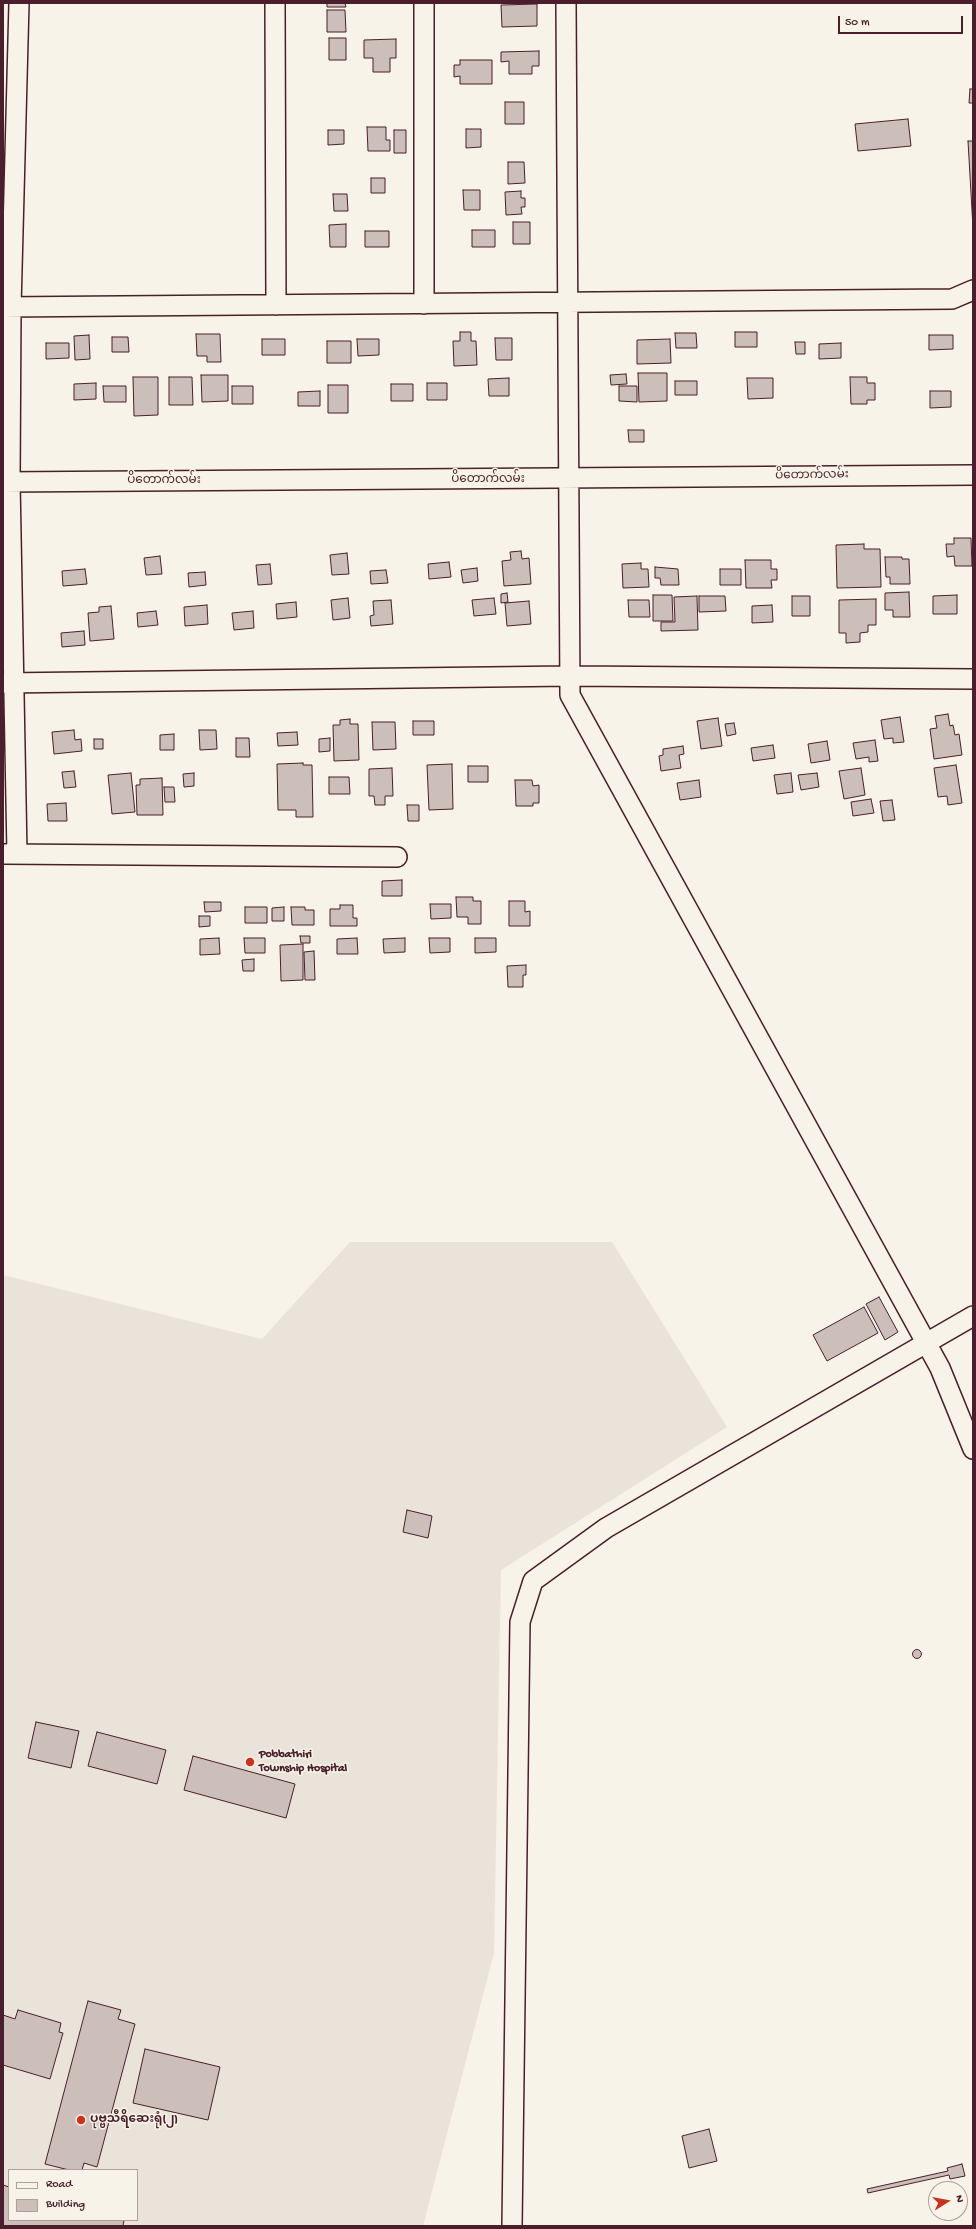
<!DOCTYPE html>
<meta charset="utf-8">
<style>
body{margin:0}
#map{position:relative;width:976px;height:2229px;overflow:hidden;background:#f7f3e8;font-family:"Gochi Hand",sans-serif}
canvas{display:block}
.frame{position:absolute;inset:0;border:4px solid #4a1f2b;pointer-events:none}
.legend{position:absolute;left:8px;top:2169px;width:130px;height:52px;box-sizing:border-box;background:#f7f3e8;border:1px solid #b29e9c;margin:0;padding:5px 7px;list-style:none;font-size:12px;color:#4a1f2b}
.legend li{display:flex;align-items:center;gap:8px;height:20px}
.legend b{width:20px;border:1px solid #b29e9c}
.north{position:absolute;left:928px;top:2181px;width:40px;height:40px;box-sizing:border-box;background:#f7f3e8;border:1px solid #b29e9c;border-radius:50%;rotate:79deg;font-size:11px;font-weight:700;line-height:16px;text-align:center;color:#4a1f2b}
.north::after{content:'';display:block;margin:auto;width:14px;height:18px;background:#c8321e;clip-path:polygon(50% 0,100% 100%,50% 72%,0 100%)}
.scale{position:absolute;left:838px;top:16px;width:125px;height:18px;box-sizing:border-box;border:2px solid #4a1f2b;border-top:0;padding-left:5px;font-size:12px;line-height:14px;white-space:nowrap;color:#4a1f2b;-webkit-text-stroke:3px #f7f3e8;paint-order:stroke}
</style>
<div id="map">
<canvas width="976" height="2229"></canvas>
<div class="frame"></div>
<ul class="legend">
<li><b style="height:5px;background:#f7f3e8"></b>Road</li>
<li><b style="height:11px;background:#ccbfb9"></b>Building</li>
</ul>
<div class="north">N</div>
<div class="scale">50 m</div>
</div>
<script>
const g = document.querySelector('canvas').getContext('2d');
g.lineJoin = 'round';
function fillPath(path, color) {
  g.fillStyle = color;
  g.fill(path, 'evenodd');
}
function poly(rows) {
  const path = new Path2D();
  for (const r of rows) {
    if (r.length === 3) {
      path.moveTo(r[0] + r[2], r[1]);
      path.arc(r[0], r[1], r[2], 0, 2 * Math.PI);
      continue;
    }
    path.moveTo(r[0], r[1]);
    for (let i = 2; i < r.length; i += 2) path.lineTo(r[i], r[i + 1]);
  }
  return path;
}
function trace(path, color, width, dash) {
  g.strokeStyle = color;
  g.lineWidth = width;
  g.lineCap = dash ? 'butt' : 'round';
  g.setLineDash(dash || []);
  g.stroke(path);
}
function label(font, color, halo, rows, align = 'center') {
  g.font = font + ' "Gochi Hand","Noto Sans Myanmar",sans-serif';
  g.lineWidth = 3;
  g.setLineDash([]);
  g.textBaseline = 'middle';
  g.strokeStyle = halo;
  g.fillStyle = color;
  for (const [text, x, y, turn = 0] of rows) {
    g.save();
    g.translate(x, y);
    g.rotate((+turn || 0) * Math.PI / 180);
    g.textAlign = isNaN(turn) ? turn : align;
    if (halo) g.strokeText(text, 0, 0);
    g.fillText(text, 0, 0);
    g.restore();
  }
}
fillPath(poly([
 [350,1242,612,1242,727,1427,501,1570,494,1953,423,2226,3,2226,3,1275,262,1339],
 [9,2170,137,2170,137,2220,9,2220]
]), '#eae3da');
const building = poly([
 [327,3,345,3,346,7,327,7,327,3],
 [537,4,537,26,502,27,501,5,537,4],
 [327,10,345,10,346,32,327,32,327,10],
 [329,38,346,38,346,60,329,60,329,38],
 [396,39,396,58,390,58,390,72,373,72,373,58,364,58,364,40,396,39],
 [539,51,539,66,532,66,532,74,509,74,509,61,501,62,501,52,539,51],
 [460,60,492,60,492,84,460,84,460,76,454,77,454,65,460,65,460,60],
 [970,89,973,89,973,103,969,103,970,89],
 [505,102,524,102,524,124,505,124,505,102],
 [908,119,911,146,858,151,855,124,908,119],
 [367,127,386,127,386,140,390,140,390,151,368,151,367,127],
 [466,129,481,129,481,147,466,148,466,129],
 [328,130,344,130,344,144,328,145,328,130],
 [394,130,406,130,406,153,394,153,394,130],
 [968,141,973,141,973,228,968,141],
 [508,162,524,162,525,183,508,184,508,162],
 [371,178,385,178,385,193,371,193,371,178],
 [463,190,480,190,480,210,464,210,463,190],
 [521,191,521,198,525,198,525,207,521,207,522,214,506,215,505,192,521,191],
 [333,194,347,194,348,211,334,211,333,194],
 [513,222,530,222,530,244,513,244,513,222],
 [346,224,346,247,330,247,329,225,346,224],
 [472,230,495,230,495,247,472,247,472,230],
 [365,231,389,231,389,247,365,247,365,231],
 [460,332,471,332,471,341,476,341,477,365,454,366,453,341,460,341,460,332],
 [735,332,757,332,757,347,735,347,735,332],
 [675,333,696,333,697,348,676,348,675,333],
 [196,334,220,334,221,362,207,362,207,356,197,356,196,334],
 [89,335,90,359,75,360,74,336,89,335],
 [929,335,953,335,953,349,929,350,929,335],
 [112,337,128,337,129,352,112,352,112,337],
 [495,338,512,338,512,360,496,360,495,338],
 [262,339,285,339,285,355,262,355,262,339],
 [357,339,379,339,379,355,358,356,357,339],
 [670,339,671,363,637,364,637,340,670,339],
 [327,341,351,341,351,363,327,363,327,341],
 [795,342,805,342,805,354,796,354,795,342],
 [46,343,69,343,69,358,46,359,46,343],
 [841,343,841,358,819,359,819,344,841,343],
 [638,373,667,373,667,401,639,402,638,373],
 [626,374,627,384,611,385,610,375,626,374],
 [201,375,228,375,228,401,202,402,201,375],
 [133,377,158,377,158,415,134,416,133,377],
 [169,377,192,377,193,405,169,405,169,377],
 [850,377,867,377,867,383,875,383,875,400,867,400,867,404,851,404,850,377],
 [509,378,509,396,489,396,488,379,509,378],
 [747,378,773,378,773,398,748,399,747,378],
 [675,381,697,381,697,395,675,395,675,381],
 [96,383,96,399,74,400,74,384,96,383],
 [427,383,447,383,447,400,427,400,427,383],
 [391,384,413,384,413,401,391,401,391,384],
 [328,385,348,385,348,413,328,413,328,385],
 [103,386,126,386,126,402,104,402,103,386],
 [232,386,253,386,253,404,232,404,232,386],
 [619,386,637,386,637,402,619,401,619,386],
 [320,391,320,406,298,406,298,392,320,391],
 [930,391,951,391,951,407,930,408,930,391],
 [628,430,644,430,644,442,629,442,628,430],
 [954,538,971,538,972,566,955,566,954,556,947,557,946,544,954,544,954,538],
 [864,544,864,549,880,549,881,587,837,588,836,545,864,544],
 [521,551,522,559,529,558,531,584,504,586,502,561,511,560,510,552,521,551],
 [347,553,349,574,332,575,330,555,347,553],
 [160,556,162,574,146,575,144,558,160,556],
 [885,557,902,557,902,559,909,559,910,584,890,584,890,577,886,577,885,557],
 [745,560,771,560,771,569,777,569,777,580,771,580,772,588,746,588,745,560],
 [449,562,451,577,429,579,428,564,449,562],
 [641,563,641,569,648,569,649,587,623,588,622,564,641,563],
 [270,564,272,584,258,585,256,565,270,564],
 [655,567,678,569,679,585,661,585,660,578,655,578,655,567],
 [477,568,478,581,463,583,461,570,477,568],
 [85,569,87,584,63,586,62,571,85,569],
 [720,569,741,569,741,585,720,585,720,569],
 [386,570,388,583,371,584,370,571,386,570],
 [205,572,206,585,189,587,188,573,205,572],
 [909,592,910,617,893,617,893,610,885,610,885,593,909,592],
 [507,593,508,602,501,603,501,594,507,593],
 [653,595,672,595,673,621,653,621,653,595],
 [957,595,957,614,933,614,933,596,957,595],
 [697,596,698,630,661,631,661,622,675,622,674,597,697,596],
 [699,596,725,596,726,611,699,612,699,596],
 [792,596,810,596,810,616,792,616,792,596],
 [348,598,350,618,333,620,331,600,348,598],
 [494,598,496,614,474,616,472,600,494,598],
 [876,599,876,625,868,625,868,632,860,633,860,642,846,643,846,633,839,633,839,600,876,599],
 [391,600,393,624,371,626,370,616,374,615,373,601,391,600],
 [628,600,649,600,650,617,629,617,628,600],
 [529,601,531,624,507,626,505,603,529,601],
 [296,602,297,617,277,619,276,604,296,602],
 [207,605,208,624,185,626,184,607,207,605],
 [772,605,773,622,752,623,752,606,772,605],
 [111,606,114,639,90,641,88,613,99,612,99,607,111,606],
 [156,611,158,625,138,627,137,613,156,611],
 [253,611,254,628,234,630,232,613,253,611],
 [84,631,85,645,62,647,61,633,84,631],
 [948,714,950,726,953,725,955,735,959,734,962,755,934,759,930,729,937,728,935,716,948,714],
 [900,717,904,742,893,743,893,738,884,739,881,720,900,717],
 [718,718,722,746,701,749,697,721,718,718],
 [350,719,350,724,358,724,359,760,334,761,333,725,340,725,340,720,350,719],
 [413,721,434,721,434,735,413,735,413,721],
 [372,722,395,722,396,749,373,750,372,722],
 [734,723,736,734,727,736,725,724,734,723],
 [74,730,75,740,81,739,82,751,54,754,52,732,74,730],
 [199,730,216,730,217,749,200,750,199,730],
 [297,732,298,745,278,746,277,733,297,732],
 [174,734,174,750,160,750,160,735,174,734],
 [236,738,249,738,250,757,236,757,236,738],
 [330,738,330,751,319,752,319,739,330,738],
 [94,739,103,739,103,749,94,749,94,739],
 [875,740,878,761,869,762,869,757,856,759,853,743,875,740],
 [827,741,830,760,811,763,808,744,827,741],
 [773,745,775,758,753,761,751,748,773,745],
 [683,746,684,754,679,755,681,768,661,771,659,756,663,755,663,749,683,746],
 [303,763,303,765,312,765,313,817,296,817,296,810,278,810,277,764,303,763],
 [452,764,453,809,429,810,427,765,452,764],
 [956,765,962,803,948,805,947,796,938,797,934,768,956,765],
 [468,766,488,766,488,782,468,782,468,766],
 [392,768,393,796,385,796,385,805,375,805,374,796,369,796,369,769,392,768],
 [861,768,865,795,844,799,839,771,861,768],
 [74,771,76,787,64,788,62,772,74,771],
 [131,773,135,812,112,814,108,775,131,773],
 [194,773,194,786,184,787,183,774,194,773],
 [791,773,793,792,777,794,774,775,791,773],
 [817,773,819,787,801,790,798,775,817,773],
 [329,777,349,777,350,794,329,794,329,777],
 [162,778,163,815,137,815,136,785,140,785,140,779,162,778],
 [515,780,532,780,533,786,539,785,539,803,533,803,533,806,516,806,515,780],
 [699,780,701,797,680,800,677,783,699,780],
 [164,787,174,787,175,802,165,802,164,787],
 [871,799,874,813,853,816,851,802,871,799],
 [892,800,895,820,883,821,880,801,892,800],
 [66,803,67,821,48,821,47,804,66,803],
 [407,805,419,805,419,821,408,821,407,805],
 [402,880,402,896,382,896,382,881,402,880],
 [456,897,473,897,473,901,481,901,481,924,468,924,468,917,457,917,456,897],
 [509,901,525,901,525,912,530,911,530,926,509,926,509,901],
 [204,902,221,902,221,911,205,912,204,902],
 [430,904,451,904,451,918,431,919,430,904],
 [340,905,353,905,353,918,357,918,357,926,330,926,330,909,340,909,340,905],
 [245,907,267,907,267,923,245,923,245,907],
 [284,907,284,921,272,921,272,908,284,907],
 [291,907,305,907,305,910,314,910,314,925,292,925,291,907],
 [199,916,210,916,210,926,199,927,199,916],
 [300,936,310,936,310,943,301,943,300,936],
 [219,938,220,954,200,955,200,939,219,938],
 [244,938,265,938,265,953,245,953,244,938],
 [357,938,358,954,337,954,337,939,357,938],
 [405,938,405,952,384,953,383,939,405,938],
 [429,938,450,938,450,952,430,953,429,938],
 [475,938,496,938,496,952,475,953,475,938],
 [303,944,303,980,281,981,280,945,303,944],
 [314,951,315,980,305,980,304,952,314,951],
 [254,959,254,971,243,971,242,960,254,959],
 [526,965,526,975,523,975,523,987,508,987,507,966,526,965],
 [879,1297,898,1332,885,1340,866,1304,879,1297],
 [864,1307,878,1333,827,1361,813,1335,864,1307],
 [407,1510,432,1516,428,1538,403,1532,407,1510],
 [917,1654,4.5],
 [36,1722,79,1731,71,1768,28,1758,36,1722],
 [97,1732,166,1750,157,1784,88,1766,97,1732],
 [193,1756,295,1784,286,1818,184,1790,193,1756],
 [88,2001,121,2010,118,2019,135,2024,97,2167,84,2163,82,2170,69,2170,45,2164,88,2001],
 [18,2010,61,2023,59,2032,63,2033,50,2079,3,2065,3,2015,15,2019,18,2010],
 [145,2049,220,2067,208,2120,133,2103,145,2049],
 [709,2129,717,2161,689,2168,682,2136,709,2129],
 [962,2164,965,2176,950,2179,949,2175,868,2193,867,2189,948,2171,947,2168,962,2164],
 [3,2185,9,2187,9,2220,124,2220,123,2226,3,2226,3,2185]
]);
fillPath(building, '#ccbfb9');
trace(building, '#4a1f2b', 1);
const minor = poly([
 [275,3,276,305],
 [566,3,570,695,940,1368,973,1449],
 [424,304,424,3],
 [3,307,952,299,973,290],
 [3,482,973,475],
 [3,683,570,676,973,679],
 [3,854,397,857],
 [17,854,10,482,11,307,19,3],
 [512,2226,520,1622,533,1581,606,1528,973,1316]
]);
trace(minor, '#4a1f2b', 22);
trace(minor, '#f7f3e8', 19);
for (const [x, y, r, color] of [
 [250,1762,5,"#c8321e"],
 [81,2120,5,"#c8321e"]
]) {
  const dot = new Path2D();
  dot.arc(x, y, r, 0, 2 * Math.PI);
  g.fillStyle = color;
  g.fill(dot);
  trace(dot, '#f7f3e8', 1.5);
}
label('12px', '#4a1f2b', '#f7f3e8', [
 ["ပိတောက်လမ်း",812,476,-1],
 ["ပိတောက်လမ်း",488,480],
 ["ပိတောက်လမ်း",164,481]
]);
label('bold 12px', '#4a1f2b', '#f7f3e8', [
 ["Pobbathiri",259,1755],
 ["Township Hospital",259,1769],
 ["ပုဗ္ဗသီရိဆေးရုံ(၂)",90,2120]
], 'left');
</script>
